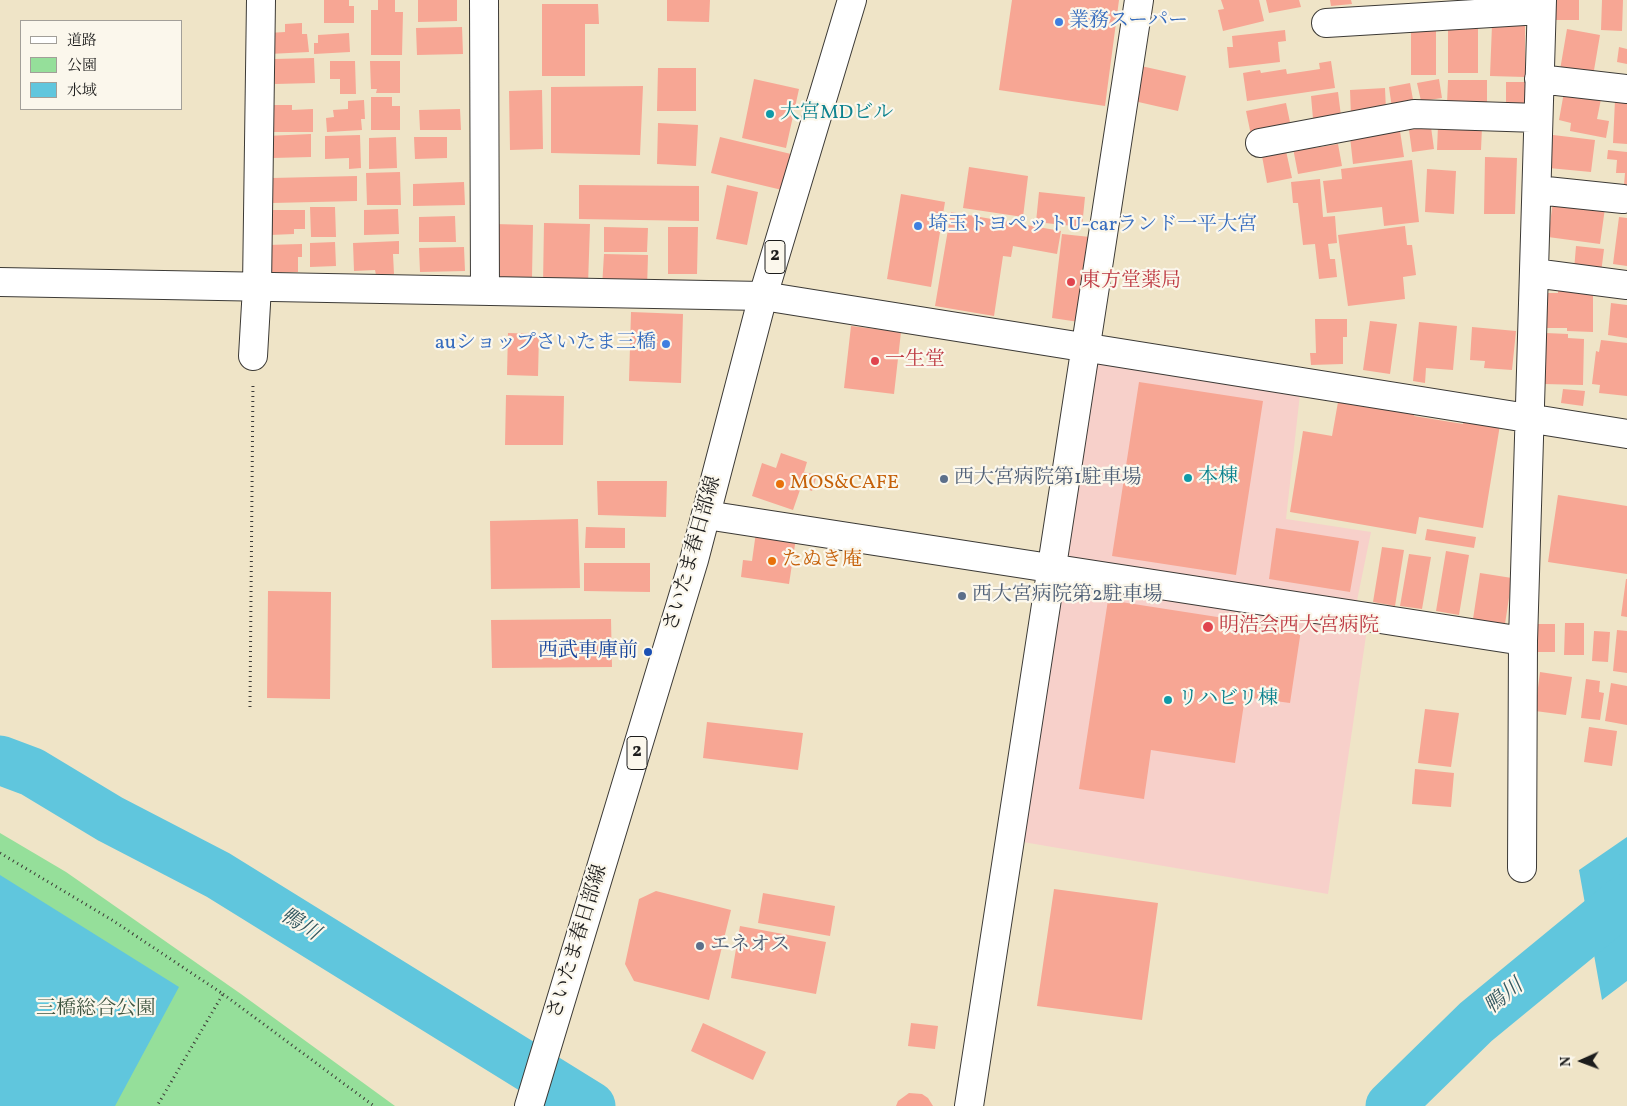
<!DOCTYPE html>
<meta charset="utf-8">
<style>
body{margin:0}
#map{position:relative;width:1627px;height:1106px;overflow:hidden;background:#efe4c7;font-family:Vollkorn,"Noto Serif JP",serif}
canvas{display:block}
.legend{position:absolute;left:20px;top:20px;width:162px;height:90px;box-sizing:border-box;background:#fbf7ec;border:1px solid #a29f99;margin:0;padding:6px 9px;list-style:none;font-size:15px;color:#1c1c1c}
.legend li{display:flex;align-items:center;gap:10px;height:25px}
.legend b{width:25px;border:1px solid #a29f99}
.north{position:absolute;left:1557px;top:1036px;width:50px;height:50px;-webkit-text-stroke:4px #fbf7ec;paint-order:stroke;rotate:268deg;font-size:14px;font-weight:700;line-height:20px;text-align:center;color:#1c1c1c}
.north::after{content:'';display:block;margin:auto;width:18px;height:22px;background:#1c1c1c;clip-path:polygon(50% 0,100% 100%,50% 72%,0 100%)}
</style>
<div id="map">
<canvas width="1627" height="1106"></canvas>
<ul class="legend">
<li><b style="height:6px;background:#fff"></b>道路</li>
<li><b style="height:14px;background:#95df9a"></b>公園</li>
<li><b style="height:14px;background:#60c6dd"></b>水域</li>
</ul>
<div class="north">N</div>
</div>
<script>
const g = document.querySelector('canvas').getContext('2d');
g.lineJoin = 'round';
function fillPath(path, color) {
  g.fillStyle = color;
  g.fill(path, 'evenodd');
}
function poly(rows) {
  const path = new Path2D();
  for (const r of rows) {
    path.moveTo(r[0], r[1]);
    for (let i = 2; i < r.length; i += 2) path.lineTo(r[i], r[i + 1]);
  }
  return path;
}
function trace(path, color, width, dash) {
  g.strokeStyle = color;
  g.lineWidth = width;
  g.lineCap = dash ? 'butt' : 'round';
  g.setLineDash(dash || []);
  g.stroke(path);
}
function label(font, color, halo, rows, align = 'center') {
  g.font = font + ' Vollkorn,"Noto Serif JP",serif';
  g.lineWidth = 4.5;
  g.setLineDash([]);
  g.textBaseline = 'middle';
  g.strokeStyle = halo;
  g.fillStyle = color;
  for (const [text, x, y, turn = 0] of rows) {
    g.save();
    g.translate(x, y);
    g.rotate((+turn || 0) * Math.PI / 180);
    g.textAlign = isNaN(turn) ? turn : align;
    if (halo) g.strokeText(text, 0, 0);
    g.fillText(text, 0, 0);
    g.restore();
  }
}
fillPath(poly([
 [1098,359,1300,394,1286,519,1371,532,1352,625,1367,629,1328,894,1023,842]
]), '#f7d0ca');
fillPath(poly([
 [0,833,66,872,241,994,395,1106,0,1106]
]), '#95df9a');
fillPath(poly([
 [1627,837,1627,981,1602,1000,1579,870],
 [0,875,179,987,115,1106,0,1106]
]), '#60c6dd');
trace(poly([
 [0,760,32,772,110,819,218,875,591,1106],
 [1390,1106,1476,1022,1627,898]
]), '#60c6dd', 49);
fillPath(poly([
 [324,0,349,0,349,6,354,6,354,23,324,23],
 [378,0,395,0,395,12,403,12,402,55,371,55,371,10,378,10],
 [418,0,457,0,457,21,418,22],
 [667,0,710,0,709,22,667,21],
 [1012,0,1119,0,1105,106,999,90],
 [1221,0,1259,0,1264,21,1223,31,1218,10,1224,9],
 [1266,0,1299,0,1301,7,1269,13],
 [1330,0,1351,0,1352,4,1331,6],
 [1555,0,1579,0,1579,20,1555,20],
 [1602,0,1623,0,1622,31,1601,30],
 [542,4,598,4,599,24,585,24,585,76,542,76],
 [302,23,302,34,307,34,309,52,269,54,268,33,285,32,285,24],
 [1492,25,1525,26,1525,77,1490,76],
 [462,27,463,54,417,55,416,28],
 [1448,28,1478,28,1478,73,1448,73],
 [1411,29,1436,29,1436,75,1411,75],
 [1567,29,1600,35,1593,76,1560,70],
 [1285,30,1286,41,1278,42,1280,62,1229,68,1227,47,1233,47,1232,36],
 [349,33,350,52,314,54,314,43,318,43,318,35],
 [1619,47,1627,49,1627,64,1617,62],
 [314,58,315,83,275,84,274,59],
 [330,61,355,61,356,94,340,94,340,79,330,79],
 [370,61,400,61,400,93,376,93,377,89,371,89],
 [1331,61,1335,88,1247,101,1243,73,1260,70,1261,73,1286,69,1287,74,1320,69,1319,63],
 [1141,66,1186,76,1178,111,1134,101],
 [658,68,696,68,696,111,657,111],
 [754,79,799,89,786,148,742,138],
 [1439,79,1442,98,1421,101,1417,83],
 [1448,80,1487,80,1487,104,1447,104],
 [1506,82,1527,82,1527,107,1506,106],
 [1410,83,1414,105,1392,108,1389,87],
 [643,86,640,155,551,153,551,87],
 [1385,88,1386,111,1351,116,1350,90],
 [542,90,543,149,510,150,509,91],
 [1338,92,1341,116,1313,119,1311,96],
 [1564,92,1601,99,1597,119,1609,121,1606,138,1570,131,1571,123,1559,120],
 [371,97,392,97,392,106,400,106,400,130,371,130],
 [364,100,365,119,361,119,362,130,327,132,326,118,334,117,333,110,348,109,348,101],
 [1615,100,1627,100,1627,144,1613,143],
 [1286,103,1291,127,1251,135,1246,111],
 [268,105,292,105,292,110,313,109,313,132,269,132],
 [460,109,461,130,420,130,419,110],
 [658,123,698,125,696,166,657,164],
 [1438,126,1482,127,1481,150,1437,150],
 [1431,127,1434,149,1412,152,1409,130],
 [1400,131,1404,157,1353,164,1350,137],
 [311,134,311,157,272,158,266,136],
 [360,135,361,168,349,169,349,158,325,159,325,136],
 [1553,135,1595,140,1591,172,1549,168],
 [396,137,397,168,369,169,369,138],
 [414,137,447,137,447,158,415,159],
 [720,137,791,154,782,190,711,173],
 [1314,144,1314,148,1338,144,1342,166,1298,174,1293,148],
 [1608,150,1627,152,1627,185,1624,185,1625,173,1616,173,1617,160,1607,159],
 [1286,151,1292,178,1267,183,1262,156],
 [1485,157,1517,158,1515,214,1484,214],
 [1412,160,1419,222,1384,226,1382,207,1327,213,1323,181,1342,179,1341,169],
 [969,167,1028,176,1023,217,963,208],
 [1427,169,1456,171,1454,214,1425,212],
 [400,172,401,205,367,205,366,173],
 [357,176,357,201,272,203,272,178],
 [1320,179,1323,217,1335,216,1337,243,1328,244,1330,259,1335,259,1337,277,1319,279,1315,244,1303,245,1298,203,1293,203,1291,182],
 [464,182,465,205,413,206,413,184],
 [579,185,699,186,699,221,579,219],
 [727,185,758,192,747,245,716,239],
 [1039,192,1085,197,1082,227,1036,222],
 [901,194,945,202,931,287,887,279],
 [1553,202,1605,208,1600,244,1548,237],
 [310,207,335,207,336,237,311,237],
 [398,209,399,234,364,235,364,210],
 [269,210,305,210,305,229,294,229,294,234,270,235],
 [951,212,1061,231,1057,254,1013,246,1011,257,1003,256,994,316,935,306],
 [455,216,456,242,419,242,419,217],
 [1619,217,1627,218,1627,266,1613,264],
 [544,223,590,224,588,285,543,285],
 [494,224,533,225,532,277,494,277],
 [1405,226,1407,245,1412,245,1416,275,1403,277,1405,299,1348,306,1338,235],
 [604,227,648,228,647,252,604,252],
 [668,227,698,227,697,274,668,274],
 [1062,234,1090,237,1079,322,1052,318],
 [399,241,399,254,393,254,394,274,376,275,375,270,354,271,353,243],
 [335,242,336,266,310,267,310,243],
 [302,244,302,257,298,257,298,272,268,273,267,245],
 [1576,246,1604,249,1601,273,1574,270],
 [464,247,465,271,420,272,419,248],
 [604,254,648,255,647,288,602,287],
 [1558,290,1593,291,1593,332,1567,331,1567,328,1547,328,1547,293,1558,293],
 [1611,303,1627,305,1627,338,1608,335],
 [631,312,683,314,681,383,629,381],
 [1315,319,1347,319,1347,337,1343,337,1343,364,1311,365,1310,353,1316,353],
 [1370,321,1397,324,1390,374,1363,370],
 [1419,322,1457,326,1453,370,1426,368,1425,383,1413,381],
 [851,326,901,332,894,394,844,388],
 [1472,327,1516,331,1512,370,1484,368,1485,361,1470,360],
 [508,333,539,334,538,376,507,375],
 [1546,333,1568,334,1568,338,1584,339,1583,385,1544,384],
 [1601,340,1627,343,1627,396,1599,393,1600,385,1592,384,1596,351,1599,352],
 [1139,382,1263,401,1236,575,1112,556],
 [1563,389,1585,391,1583,406,1561,403],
 [506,395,564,396,563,445,505,445],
 [1354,400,1415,410,1414,416,1463,424,1464,418,1500,425,1483,528,1419,517,1416,534,1290,512,1303,431,1332,436,1338,402,1354,405],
 [781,453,807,462,804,472,817,475,812,491,801,487,793,510,752,496,762,463,776,468],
 [597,481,667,481,666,517,598,515],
 [1558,495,1627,506,1627,574,1548,562],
 [578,519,580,588,491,589,490,521],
 [586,527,625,528,625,548,585,548],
 [1276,528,1359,541,1350,592,1269,579],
 [1427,529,1476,537,1474,548,1425,540],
 [756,532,796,538,789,584,741,577,743,560,752,561],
 [1382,547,1404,550,1395,606,1373,602],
 [1446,551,1469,555,1459,615,1436,611],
 [1409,554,1431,557,1422,609,1400,606],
 [584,563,650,563,650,592,584,591],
 [1480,573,1512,578,1505,624,1473,619],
 [1626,579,1627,579,1627,617,1621,616],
 [268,591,331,592,330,699,267,698],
 [1108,600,1301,630,1290,703,1245,697,1235,763,1151,750,1144,799,1079,789],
 [611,619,612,667,492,668,491,620],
 [1565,623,1584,623,1584,655,1564,655],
 [1536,624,1555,624,1555,652,1536,652],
 [1617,630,1627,631,1627,673,1613,671],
 [1594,631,1610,632,1608,662,1592,661],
 [1540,672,1572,677,1566,715,1535,711],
 [1586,679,1600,681,1599,692,1604,693,1600,720,1581,718],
 [1611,683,1627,686,1627,725,1605,721],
 [1425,709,1459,713,1451,767,1418,763],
 [707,722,803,733,798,770,703,758],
 [1589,727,1617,731,1612,766,1584,762],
 [1415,769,1454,773,1451,807,1412,804],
 [1054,889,1158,903,1142,1020,1037,1006],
 [656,891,731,910,709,1000,634,981,625,964,639,899],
 [763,893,835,906,830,936,758,923],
 [740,926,826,942,816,994,731,978],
 [703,1023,766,1052,753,1080,691,1051],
 [911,1023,938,1026,935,1049,908,1046],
 [909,1093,922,1094,928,1098,933,1106,896,1106,898,1101]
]), '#f7a694');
const minor = poly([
 [484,0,485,291],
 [1326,23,1541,10],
 [1539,79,1627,89],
 [1260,143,1414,114,1538,118],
 [1537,190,1623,199],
 [1534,273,1627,285],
 [0,282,763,296,1627,434],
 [253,356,257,287,261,0],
 [706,515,1523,641],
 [1522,868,1523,641,1542,0],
 [969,1106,1139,0]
]);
const major = poly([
 [529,1106,694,560,763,296,852,0]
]);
trace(minor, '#3c3a36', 30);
trace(major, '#3c3a36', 30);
trace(poly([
 [250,707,253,382],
 [0,853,112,920,223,994,157,1106],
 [223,994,374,1106]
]), '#3c3a36', 3, [1, 4]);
trace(minor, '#fff', 28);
trace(major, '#fff', 28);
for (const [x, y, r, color] of [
 [1059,22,5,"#3f7fe0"],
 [770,114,5,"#0f9aa8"],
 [918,226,5,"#3f7fe0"],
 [1071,282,5,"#e0444e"],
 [666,344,5,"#3f7fe0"],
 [875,361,5,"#e0444e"],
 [1188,478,5,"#0f9aa8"],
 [944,479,5,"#5c6f8a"],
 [780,484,5,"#e8710a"],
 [772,561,5,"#e8710a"],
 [962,596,5,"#5c6f8a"],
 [1208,627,6,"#e0444e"],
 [648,652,5,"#1a4fb4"],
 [1168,700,5,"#0f9aa8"],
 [700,946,5,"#5c6f8a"]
]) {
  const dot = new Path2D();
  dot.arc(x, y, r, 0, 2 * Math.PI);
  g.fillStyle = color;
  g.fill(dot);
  trace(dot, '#fbf7ec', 2);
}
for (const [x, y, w] of [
 [775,257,20],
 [637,753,20]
]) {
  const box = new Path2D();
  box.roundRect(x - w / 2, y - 16.5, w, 33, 4);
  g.fillStyle = '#fbf7ec';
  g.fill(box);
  trace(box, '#1c1c1c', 1);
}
label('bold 19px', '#1c1c1c', null, [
 ["2",775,257],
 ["2",637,753]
]);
label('20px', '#366cbe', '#fbf7ec', [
 ["業務スーパー",1069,22],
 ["埼玉トヨペットU-carランド一平大宮",928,226],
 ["auショップさいたま三橋",656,344,"right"]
], 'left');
label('20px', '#0d838f', '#fbf7ec', [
 ["大宮MDビル",780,114],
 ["本棟",1198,478],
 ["リハビリ棟",1178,700]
], 'left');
label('20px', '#be3a42', '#fbf7ec', [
 ["東方堂薬局",1081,282],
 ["一生堂",885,361],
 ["明浩会西大宮病院",1219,627]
], 'left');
label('20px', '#4e5e75', '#fbf7ec', [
 ["西大宮病院第1駐車場",954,479],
 ["西大宮病院第2駐車場",972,596],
 ["エネオス",710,946]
], 'left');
label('20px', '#c56008', '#fbf7ec', [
 ["MOS&CAFE",790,484],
 ["たぬき庵",782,561]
], 'left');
label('20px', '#1c1c1c', '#fbf7ec', [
 ["さいたま春日部線",694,554,-74],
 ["さいたま春日部線",579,942,-73]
]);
label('20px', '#164399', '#fbf7ec', [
 ["西武車庫前",638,652]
], 'right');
label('20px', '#405642', '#fbf7ec', [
 ["三橋総合公園",96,1010]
]);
label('italic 21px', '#345860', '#fbf7ec', [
 ["鴨川",299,926,32],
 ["鴨川",1505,998,-39]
]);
</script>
